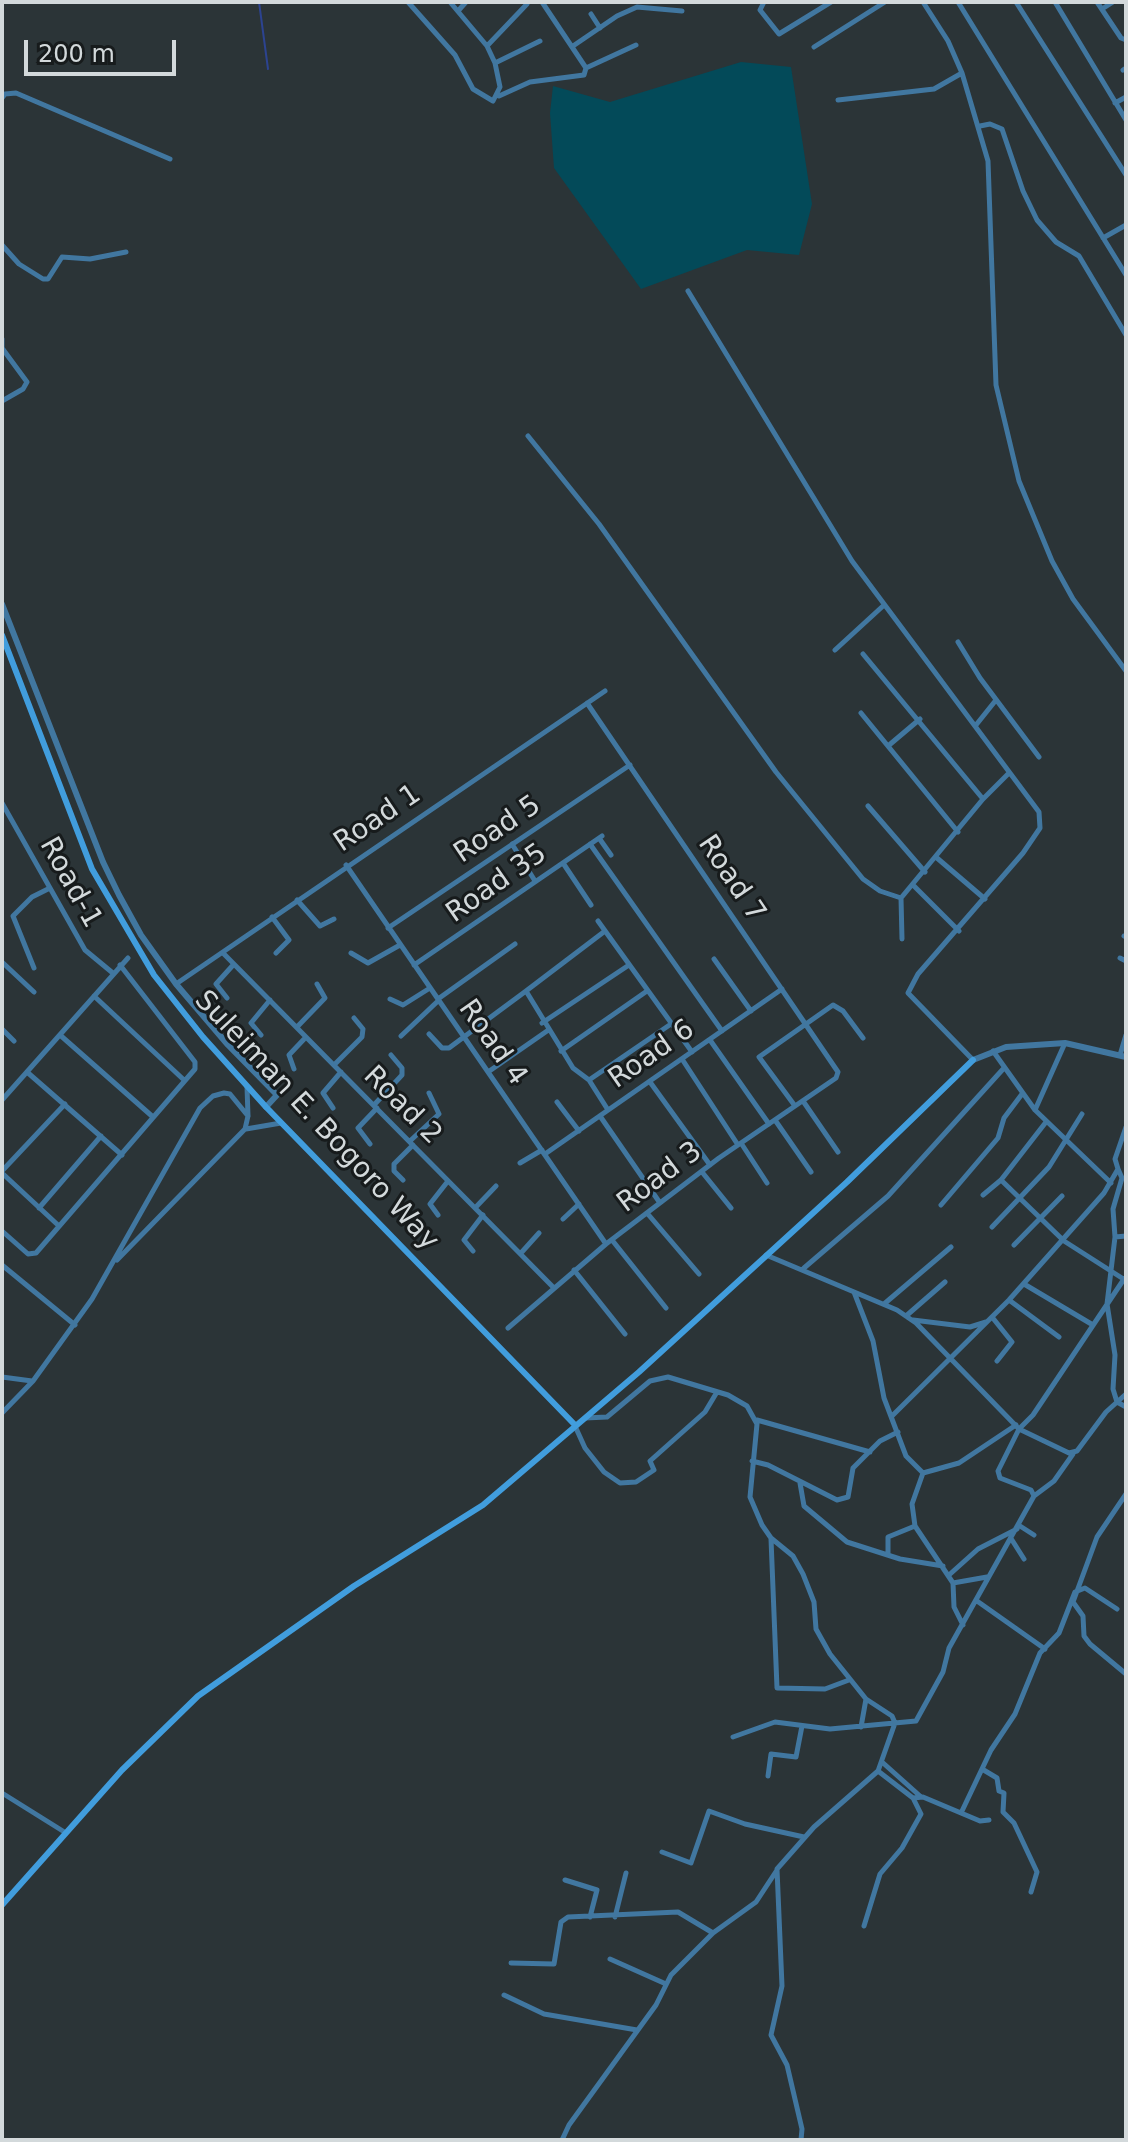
<!DOCTYPE html>
<style>
body{margin:0}
#map{position:relative;width:1128px;height:2142px;overflow:hidden;background:#2b3437;font-family:"DejaVu Sans",sans-serif}
canvas{display:block}
.frame{position:absolute;inset:0;border:4px solid #d3d9db;pointer-events:none}
.scale{position:absolute;left:24px;top:40px;width:152px;height:36px;box-sizing:border-box;border:4px solid #d3d9db;border-top:0;padding-left:10px;font-size:24px;line-height:28px;white-space:nowrap;color:#d3d9db;-webkit-text-stroke:6px #171b1c;paint-order:stroke}
</style>
<div id="map">
<canvas width="1128" height="2142"></canvas>
<div class="frame"></div>
<div class="scale">200 m</div>
</div>
<script>
const g = document.querySelector('canvas').getContext('2d');
g.lineJoin = 'round';
function fillPath(path, color) {
  g.fillStyle = color;
  g.fill(path, 'evenodd');
}
function poly(rows) {
  const path = new Path2D();
  for (const r of rows) {
    path.moveTo(r[0], r[1]);
    for (let i = 2; i < r.length; i += 2) path.lineTo(r[i], r[i + 1]);
  }
  return path;
}
function trace(path, color, width, dash) {
  g.strokeStyle = color;
  g.lineWidth = width;
  g.lineCap = dash ? 'butt' : 'round';
  g.setLineDash(dash || []);
  g.stroke(path);
}
function label(font, color, halo, rows, align = 'center') {
  g.font = font + ' "DejaVu Sans",sans-serif';
  g.lineWidth = 6;
  g.setLineDash([]);
  g.textBaseline = 'middle';
  g.strokeStyle = halo;
  g.fillStyle = color;
  for (const [text, x, y, turn = 0] of rows) {
    g.save();
    g.translate(x, y);
    g.rotate((+turn || 0) * Math.PI / 180);
    g.textAlign = isNaN(turn) ? turn : align;
    if (halo) g.strokeText(text, 0, 0);
    g.fillText(text, 0, 0);
    g.restore();
  }
}
fillPath(poly([
 [741,62,791,67,812,204,799,255,747,250,641,289,554,168,550,113,553,86,610,102]
]), '#034a59');
trace(poly([
 [259,2,268,69]
]), '#2c4390', 2);
trace(poly([
 [408,2,455,55,473,89,493,101,500,87,495,63,487,46,450,2],
 [764,2,760,10,779,34,831,2],
 [923,2,948,41,962,73,988,161,996,385,1019,481,1052,561,1073,599,1126,671],
 [958,2,1126,275],
 [1016,2,1126,175],
 [1055,2,1126,120],
 [1097,2,1121,38,1126,40],
 [1102,9,1113,2],
 [458,11,466,2],
 [591,14,600,28],
 [487,46,527,4],
 [573,46,617,16,637,7,682,11],
 [814,47,885,2],
 [495,63,540,41],
 [586,68,636,45],
 [1123,70,1126,68],
 [499,96,530,82,584,75,586,68,542,2],
 [2,98,5,94,16,93,170,159],
 [838,100,934,89,962,73],
 [1115,103,1126,97],
 [980,126,990,124,1002,129,1023,191,1037,220,1056,242,1079,256,1126,335],
 [1103,238,1126,225],
 [2,245,19,264,43,279,48,279,62,257,90,259,126,252],
 [688,291,852,561,1039,812,1040,828,1023,853,918,974,908,993,973,1060],
 [2,339,2,348,27,382,23,389,2,401],
 [528,436,599,524,776,772,863,879,880,891,901,898],
 [958,642,980,678,1039,757],
 [835,650,883,606],
 [863,654,983,799],
 [861,713,958,832],
 [976,725,996,700],
 [888,746,920,719],
 [2,803,85,950,114,974],
 [868,806,925,872],
 [599,838,611,855],
 [512,844,535,881],
 [590,844,722,1031],
 [937,858,985,899],
 [563,863,591,905],
 [346,865,606,1244],
 [913,885,959,931],
 [297,900,320,926,334,919],
 [272,917,289,940,276,953],
 [598,921,692,1052],
 [388,928,630,765],
 [1124,936,1126,937],
 [902,939,901,898,983,799,1009,773],
 [223,953,553,1287],
 [351,953,368,963,400,945],
 [1120,958,1126,961],
 [714,959,751,1011],
 [2,962,34,992],
 [414,965,602,836],
 [34,968,13,916,32,897,50,888],
 [176,984,605,691],
 [94,996,184,1080],
 [227,998,216,984,234,964],
 [390,999,403,1005,430,988],
 [438,999,515,944],
 [542,1023,629,965],
 [297,1027,325,998,317,984],
 [2,1029,14,1041],
 [429,1034,442,1048,449,1048,526,991],
 [60,1035,153,1117],
 [261,1035,251,1023,270,1000],
 [401,1036,439,1000],
 [710,1040,769,1124],
 [561,1051,647,991],
 [993,1051,1035,1110,1111,1183],
 [1120,1055,1126,1035],
 [682,1059,738,1145],
 [334,1065,362,1037,363,1029,354,1018],
 [294,1069,289,1055,306,1037],
 [27,1072,122,1155],
 [488,1072,547,1031],
 [589,1080,573,1068,526,991,605,931],
 [650,1082,710,1165],
 [2,1100,128,958],
 [803,1101,838,1152],
 [557,1102,579,1131],
 [374,1105,402,1075,402,1068,391,1055],
 [795,1106,759,1057,833,1005,843,1011,863,1038],
 [333,1108,323,1093,341,1072],
 [608,1110,589,1080,671,1024],
 [1035,1110,1065,1043],
 [600,1116,660,1203],
 [775,1120,811,1172],
 [246,1129,281,1123],
 [410,1141,439,1114,429,1093],
 [741,1143,767,1183],
 [370,1144,358,1128,377,1108],
 [545,1154,782,989],
 [520,1163,542,1150],
 [1118,1169,1122,1178,1113,1209,1115,1237,1107,1304,1115,1355,1113,1389,1117,1402,1126,1407],
 [2,1171,65,1104],
 [702,1172,731,1208],
 [2,1173,59,1226],
 [403,1180,394,1171,394,1164,413,1145],
 [1001,1180,1064,1241,1125,1280],
 [983,1195,1001,1180,1046,1122],
 [941,1205,998,1138,1004,1118,1022,1094],
 [39,1208,101,1136],
 [475,1208,496,1186],
 [647,1213,699,1274],
 [438,1215,430,1204,448,1181],
 [563,1219,579,1204],
 [992,1227,1049,1167,1082,1114],
 [2,1231,28,1254,36,1253,195,1069,195,1062,120,965],
 [1115,1237,1126,1236],
 [612,1240,666,1308],
 [1014,1245,1062,1196],
 [473,1251,464,1240,483,1215],
 [521,1253,539,1233],
 [766,1255,897,1310,916,1323,1019,1429,1069,1453,1077,1451,1106,1412,1126,1394],
 [117,1260,245,1129,248,1116,247,1087],
 [2,1265,75,1325],
 [804,1268,888,1196,1004,1068],
 [574,1270,625,1334],
 [1024,1284,1093,1325],
 [854,1292,873,1341,884,1398,906,1456,923,1473,912,1504,915,1526,953,1583,954,1607,963,1625],
 [1009,1300,1059,1337],
 [884,1304,951,1247],
 [906,1316,945,1282],
 [992,1317,1012,1342,997,1361],
 [913,1320,970,1327,986,1322],
 [508,1328,606,1244,719,1158,836,1078,838,1072,587,703],
 [2,1377,32,1381],
 [2,1413,33,1381,92,1299,200,1108,213,1096,224,1093,230,1094,248,1116],
 [892,1416,1009,1300,1104,1193,1118,1169,1115,1159,1126,1127],
 [585,1418,607,1417,650,1381,668,1377,728,1395,747,1406,757,1424,750,1497,762,1525,771,1538,793,1556,803,1574,814,1602,816,1629,830,1654,866,1699,892,1716,895,1723,878,1771,814,1827,777,1869,782,1986,771,2035,787,2065,802,2129,801,2140],
 [757,1420,870,1452],
 [575,1426,585,1448,604,1472,620,1483,636,1482,654,1470,650,1461,705,1412,717,1392],
 [752,1461,768,1465,837,1500,848,1497,853,1468,880,1441,898,1432],
 [923,1473,959,1463,1016,1425],
 [800,1483,804,1506,847,1542,900,1559,943,1566],
 [1126,1494,1097,1537,1073,1602,1083,1616,1084,1636,1090,1644,1126,1674],
 [1034,1496,1031,1490,1000,1478,998,1471,1019,1429,1033,1415,1124,1279],
 [1020,1526,1034,1535],
 [771,1539,777,1688,825,1689,849,1680],
 [1012,1540,1024,1559],
 [888,1553,888,1537,915,1526],
 [949,1575,978,1549,1017,1529],
 [953,1583,987,1577],
 [977,1601,1045,1649],
 [861,1727,866,1699],
 [733,1737,775,1722,830,1729,916,1721,943,1672,949,1648,1034,1496,1054,1481,1073,1454],
 [882,1762,920,1796],
 [982,1769,997,1778,999,1791,1004,1793,1003,1812,1014,1823,1037,1872,1031,1892],
 [768,1776,771,1754,796,1757,802,1726],
 [2,1793,66,1833],
 [913,1798,923,1797,980,1821,989,1820],
 [962,1811,991,1750,1015,1714,1040,1653,1059,1633,1075,1592,1085,1588,1117,1609],
 [662,1852,691,1863,709,1811,745,1824,804,1837],
 [565,1880,597,1890,590,1917],
 [615,1917,626,1873],
 [864,1926,880,1874,902,1848,921,1814,913,1798,878,1771],
 [610,1959,666,1984],
 [511,1963,554,1964,561,1922,568,1917,678,1912,713,1933],
 [504,1995,544,2014,637,2030],
 [562,2140,569,2125,656,2005,671,1975,713,1933,756,1902,777,1870]
]), '#4177a0', 5);
trace(poly([
 [2,604,103,862,119,895,141,935,176,984,228,1045,277,1095,266,1107],
 [973,1060,1006,1047,1065,1043,1126,1057]
]), '#4177a0', 6);
trace(poly([
 [2,635,92,869,154,975,203,1037,266,1107,575,1425],
 [2,1905,122,1770,198,1696,354,1586,483,1505,639,1372,847,1182,973,1060]
]), '#419ddd', 6);
label('28px', '#d3d9db', '#171b1c', [
 ["Road 1",378,819,-34],
 ["Road 5",498,830,-34],
 ["Road 7",731,879,56],
 ["Road-1",70,883,61],
 ["Road 35",497,884,-35],
 ["Road 4",492,1043,55],
 ["Road 6",652,1055,-35],
 ["Road 2",402,1106,45],
 ["Suleiman E. Bogoro Way",316,1121,47],
 ["Road 3",660,1178,-37]
]);
</script>
